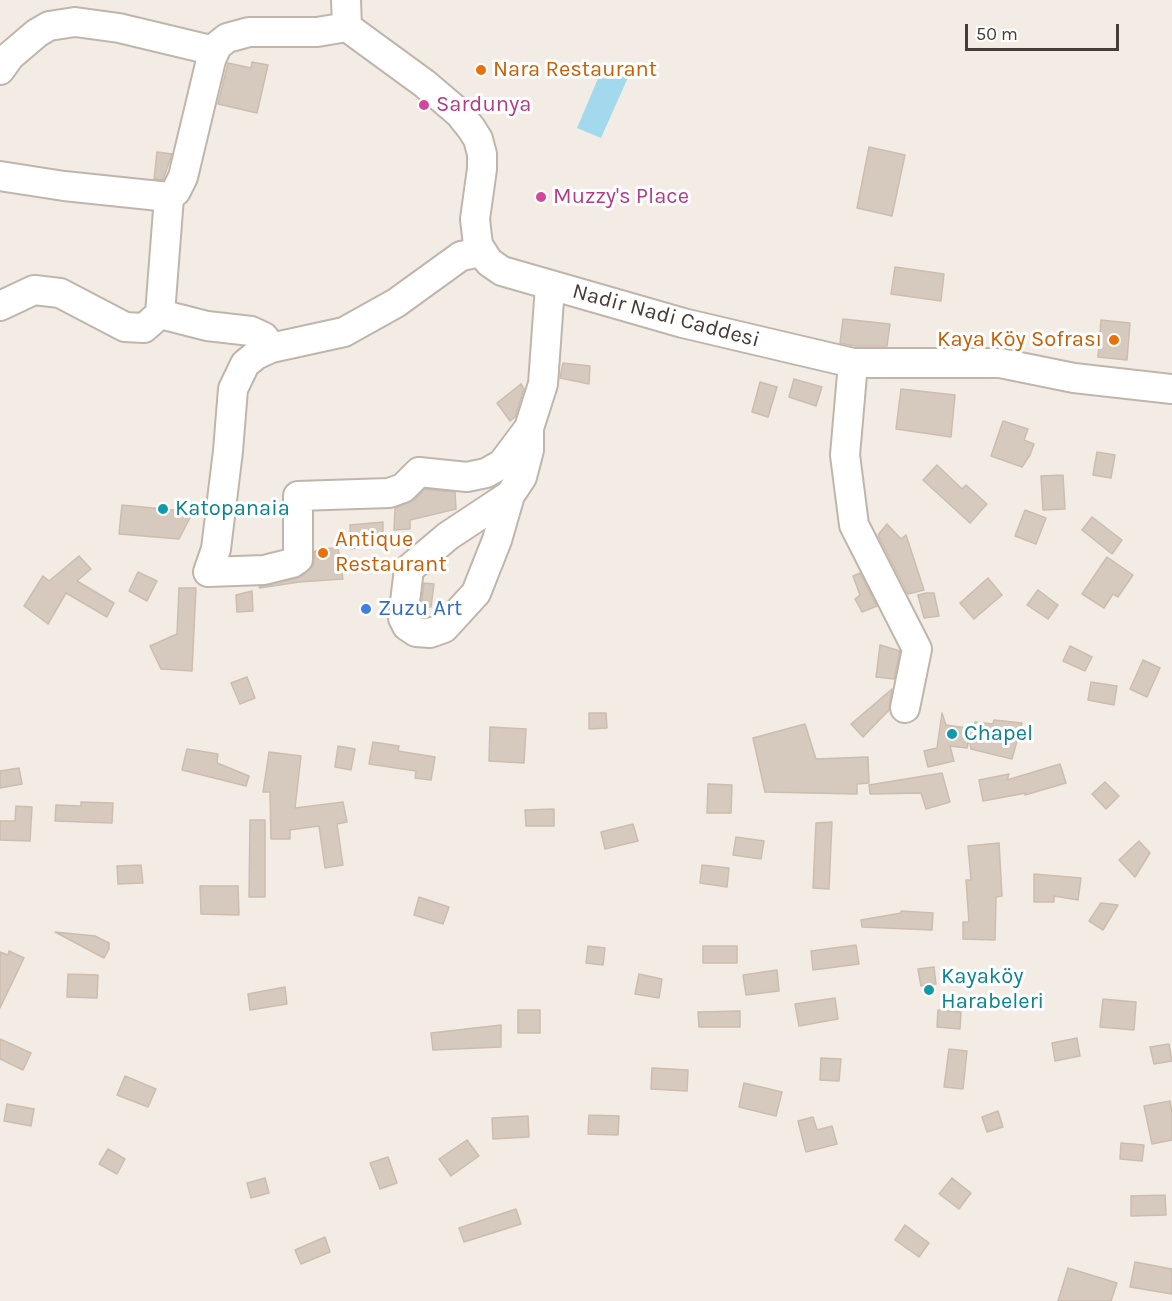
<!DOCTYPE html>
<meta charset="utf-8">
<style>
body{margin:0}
#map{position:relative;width:1172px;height:1301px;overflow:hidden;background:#f2ece5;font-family:Karla,sans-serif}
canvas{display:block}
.scale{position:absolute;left:965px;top:24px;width:154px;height:27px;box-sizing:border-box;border:3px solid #443c35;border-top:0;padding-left:8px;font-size:18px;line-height:21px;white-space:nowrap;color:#443c35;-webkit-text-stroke:4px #fff;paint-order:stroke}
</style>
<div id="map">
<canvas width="1172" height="1301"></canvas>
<div class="scale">50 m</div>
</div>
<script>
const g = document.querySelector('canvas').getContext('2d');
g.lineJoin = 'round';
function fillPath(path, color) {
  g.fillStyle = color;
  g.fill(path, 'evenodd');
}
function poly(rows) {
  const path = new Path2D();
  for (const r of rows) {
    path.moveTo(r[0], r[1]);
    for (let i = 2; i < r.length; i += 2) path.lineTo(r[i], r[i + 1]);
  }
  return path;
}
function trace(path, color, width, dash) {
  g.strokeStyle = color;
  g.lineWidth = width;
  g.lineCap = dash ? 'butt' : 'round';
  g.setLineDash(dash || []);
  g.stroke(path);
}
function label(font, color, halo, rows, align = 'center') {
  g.font = font + ' Karla,sans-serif';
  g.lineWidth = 6;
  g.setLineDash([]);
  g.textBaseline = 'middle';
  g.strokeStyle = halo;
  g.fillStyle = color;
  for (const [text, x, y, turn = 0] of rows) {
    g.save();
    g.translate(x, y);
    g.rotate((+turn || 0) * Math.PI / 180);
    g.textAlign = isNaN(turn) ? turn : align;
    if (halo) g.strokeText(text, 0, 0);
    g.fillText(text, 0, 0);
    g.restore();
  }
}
fillPath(poly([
 [605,62,630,73,601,138,577,128]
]), '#a3d9ed');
const building = poly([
 [252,62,268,65,257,113,218,104,228,63,251,68,252,62],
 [869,147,905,155,892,216,857,208,869,147],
 [157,152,172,154,163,180,154,179,157,152],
 [895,267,944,274,941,301,891,294,895,267],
 [843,319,890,324,887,346,855,346,840,343,843,319],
 [1101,320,1130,323,1127,360,1098,357,1101,320],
 [563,363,590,366,589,384,560,378,563,363],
 [794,379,822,387,816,406,789,397,794,379],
 [760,382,777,387,768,417,752,412,760,382],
 [521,384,524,389,515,417,510,421,497,403,521,384],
 [901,389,955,395,951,437,896,429,901,389],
 [1003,421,1028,429,1024,440,1034,444,1030,455,1022,467,991,456,1003,421],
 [1097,452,1115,455,1111,478,1093,475,1097,452],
 [937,465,962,489,966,485,987,504,970,523,923,480,937,465],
 [1063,475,1065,509,1043,510,1041,476,1063,475],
 [425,489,455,492,456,509,410,520,410,529,394,530,395,508,414,500,425,489],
 [122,505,163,509,193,512,179,539,119,534,122,505],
 [1025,510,1046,518,1036,544,1015,536,1025,510],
 [1092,517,1122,540,1112,554,1082,530,1092,517],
 [383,522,383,544,351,549,350,525,383,522],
 [887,524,901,539,906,535,924,590,908,594,878,535,887,524],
 [338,547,343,579,299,582,260,588,259,587,301,577,313,566,315,551,338,547],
 [79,556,91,569,77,581,114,603,107,617,66,593,48,624,24,606,43,576,49,581,79,556],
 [1107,557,1133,575,1118,597,1113,594,1104,608,1082,594,1107,557],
 [138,572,157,581,147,601,129,591,138,572],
 [860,573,877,606,862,612,855,599,860,595,853,576,860,573],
 [988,578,1002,595,974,619,960,603,988,578],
 [424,583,434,584,431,607,421,606,424,583],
 [179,588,196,588,192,671,161,669,150,646,177,634,179,588],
 [1038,590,1058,605,1048,619,1027,605,1038,590],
 [252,591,253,611,237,612,236,595,252,591],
 [926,593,934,593,939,616,924,618,918,595,926,593],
 [880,645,900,651,894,679,876,677,880,645],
 [1070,646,1092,657,1085,671,1063,661,1070,646],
 [1143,660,1160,668,1147,697,1130,689,1143,660],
 [247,677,255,698,240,704,231,683,247,677],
 [1091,682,1117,686,1114,705,1088,700,1091,682],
 [892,689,889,710,863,737,851,724,892,689],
 [589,713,606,713,607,728,589,729,589,713],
 [942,713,946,725,974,729,975,722,993,724,994,720,1022,723,1012,759,971,749,969,739,967,748,950,746,954,761,928,767,924,751,937,748,942,713],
 [805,724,816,759,868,757,869,783,857,784,857,794,765,792,753,738,805,724],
 [490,727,526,729,524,763,489,761,490,727],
 [373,742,399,746,398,751,435,757,431,780,415,778,416,771,369,764,373,742],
 [338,746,355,749,351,770,335,767,338,746],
 [187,749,218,754,217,763,249,776,246,786,182,770,187,749],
 [269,752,301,756,295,808,343,802,347,822,337,824,343,865,325,868,319,826,290,830,290,839,271,839,270,792,263,792,269,752],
 [1060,764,1066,783,1025,795,1026,793,983,801,979,780,1009,774,1007,780,1060,764],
 [19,768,22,784,0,788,0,771,19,768],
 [942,773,950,802,926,809,921,793,870,794,869,785,942,773],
 [1105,782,1119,796,1106,809,1092,794,1105,782],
 [708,784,732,785,731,813,707,813,708,784],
 [81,802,113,803,112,823,55,821,56,805,81,806,81,802],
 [16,806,32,807,30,841,0,840,0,821,15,821,16,806],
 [554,809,554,826,526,826,525,810,554,809],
 [250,820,265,820,265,897,249,897,250,820],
 [832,822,829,889,813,888,816,823,832,822],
 [633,824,638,841,605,849,601,832,633,824],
 [736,837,764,841,761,859,733,855,736,837],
 [1139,841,1150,853,1135,877,1119,860,1139,841],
 [999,843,1002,896,996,897,995,940,963,939,963,922,969,922,966,880,971,880,968,846,999,843],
 [141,865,143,883,118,884,117,866,141,865],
 [702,865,729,868,727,887,700,883,702,865],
 [1034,874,1081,878,1078,900,1054,896,1054,902,1034,902,1034,874],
 [200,886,238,886,239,915,201,914,200,886],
 [419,897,449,907,443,924,414,915,419,897],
 [1101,903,1118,905,1103,930,1089,921,1101,903],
 [901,911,933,913,932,930,862,927,861,920,901,913,901,911],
 [55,932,95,936,109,943,109,949,104,958,55,932],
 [856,945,859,964,813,970,811,951,856,945],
 [588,946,605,948,603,965,586,963,588,946],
 [703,946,737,946,737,963,703,963,703,946],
 [9,951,24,958,0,1008,0,952,8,955,9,951],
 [934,967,936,984,921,986,918,969,934,967],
 [777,970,779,991,746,995,743,975,777,970],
 [68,974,98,975,97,998,67,997,68,974],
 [639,974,662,979,659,998,635,994,639,974],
 [285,987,287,1004,250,1010,248,994,285,987],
 [835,998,838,1019,799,1026,795,1004,835,998],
 [1103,999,1136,1002,1134,1030,1100,1027,1103,999],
 [518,1010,540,1010,540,1033,518,1033,518,1010],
 [938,1010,961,1012,960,1029,937,1027,938,1010],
 [740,1011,740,1027,699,1027,698,1012,740,1011],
 [501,1025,501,1047,433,1050,431,1033,501,1025],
 [1077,1038,1080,1056,1055,1061,1052,1043,1077,1038],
 [0,1039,31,1053,23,1070,0,1059,0,1039],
 [1169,1044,1172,1061,1154,1064,1150,1047,1169,1044],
 [949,1049,967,1051,963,1089,944,1087,949,1049],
 [821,1058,841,1059,839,1081,820,1080,821,1058],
 [652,1068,688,1070,687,1091,651,1089,652,1068],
 [125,1076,156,1089,148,1107,117,1095,125,1076],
 [744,1083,782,1092,776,1116,739,1107,744,1083],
 [1170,1101,1172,1112,1172,1140,1152,1144,1144,1106,1170,1101],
 [7,1104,34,1109,31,1126,4,1121,7,1104],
 [998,1111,1003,1127,987,1132,982,1117,998,1111],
 [589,1115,619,1116,618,1135,588,1134,589,1115],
 [528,1116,529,1137,493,1139,492,1118,528,1116],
 [813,1117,817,1130,832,1126,837,1144,806,1152,798,1121,813,1117],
 [467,1140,479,1156,451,1176,439,1159,467,1140],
 [1121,1143,1144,1145,1142,1161,1120,1159,1121,1143],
 [108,1149,125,1159,117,1174,99,1164,108,1149],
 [388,1157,397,1183,380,1189,370,1163,388,1157],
 [265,1178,269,1193,251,1198,247,1183,265,1178],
 [952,1178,971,1193,959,1209,939,1194,952,1178],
 [1165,1195,1166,1215,1131,1216,1131,1196,1165,1195],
 [516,1209,521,1224,464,1242,459,1228,516,1209],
 [905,1225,929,1243,919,1257,895,1240,905,1225],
 [325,1237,330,1252,301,1264,295,1250,325,1237],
 [1135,1262,1172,1269,1172,1294,1130,1287,1135,1262],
 [1068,1268,1117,1283,1111,1301,1058,1301,1068,1268]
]);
fillPath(building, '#d6c9be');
trace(building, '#cdbdae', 1.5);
const minor = poly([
 [346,0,347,27,425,84,459,113,471,128,478,139,482,154,482,169,475,219,478,245,489,262,502,271,683,323,853,363,1000,363,1074,378,1172,389],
 [0,70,10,56,37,33,49,26,75,22,119,28,215,51],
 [0,176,64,186,169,197,176,191,183,177,211,60,217,46,227,38,249,32,317,32,347,27],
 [481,252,461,256,396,303,344,332,271,348,256,355,245,364,233,389,228,451,216,549,208,572,264,570,292,563,298,559,298,496,389,493,403,488,419,472,467,477,486,473,502,464,529,428,543,384,550,286],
 [0,306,34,290,60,293,125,327,144,328,160,314,169,197],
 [160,314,207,326,251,331,264,337,271,348],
 [853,363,845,455,854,525,917,649,905,708],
 [510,495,497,540,476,593,444,628,430,633,416,632,407,626,403,618,409,569,448,536,510,495,522,477,529,450,529,430]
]);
trace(minor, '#c0b5ab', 32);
trace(minor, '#fff', 28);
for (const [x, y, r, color] of [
 [481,70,6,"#e8710a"],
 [424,105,6,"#d1479c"],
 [541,197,6,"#d1479c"],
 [1114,340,6,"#e8710a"],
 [163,509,6,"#0f9aa8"],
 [323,553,6,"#e8710a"],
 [366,609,6,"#3f7fe0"],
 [952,734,6,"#0f9aa8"],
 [929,990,6,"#0f9aa8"]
]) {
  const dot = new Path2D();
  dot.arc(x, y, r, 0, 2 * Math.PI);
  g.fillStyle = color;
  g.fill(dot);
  trace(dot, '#fff', 2);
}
label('22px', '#c56008', '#fff', [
 ["Nara Restaurant",493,70],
 ["Kaya Köy Sofrası",1102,340,"right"],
 ["Antique",335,540],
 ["Restaurant",335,565]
], 'left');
label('22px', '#b23c85', '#fff', [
 ["Sardunya",436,105],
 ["Muzzy's Place",553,197]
], 'left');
label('22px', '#443c35', '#fff', [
 ["Nadir Nadi Caddesi",666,316,15]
]);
label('22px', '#0d838f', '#fff', [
 ["Katopanaia",175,509],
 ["Chapel",964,734],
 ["Kayaköy",941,977],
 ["Harabeleri",941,1002]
], 'left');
label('22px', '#366cbe', '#fff', [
 ["Zuzu Art",378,609]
], 'left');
</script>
